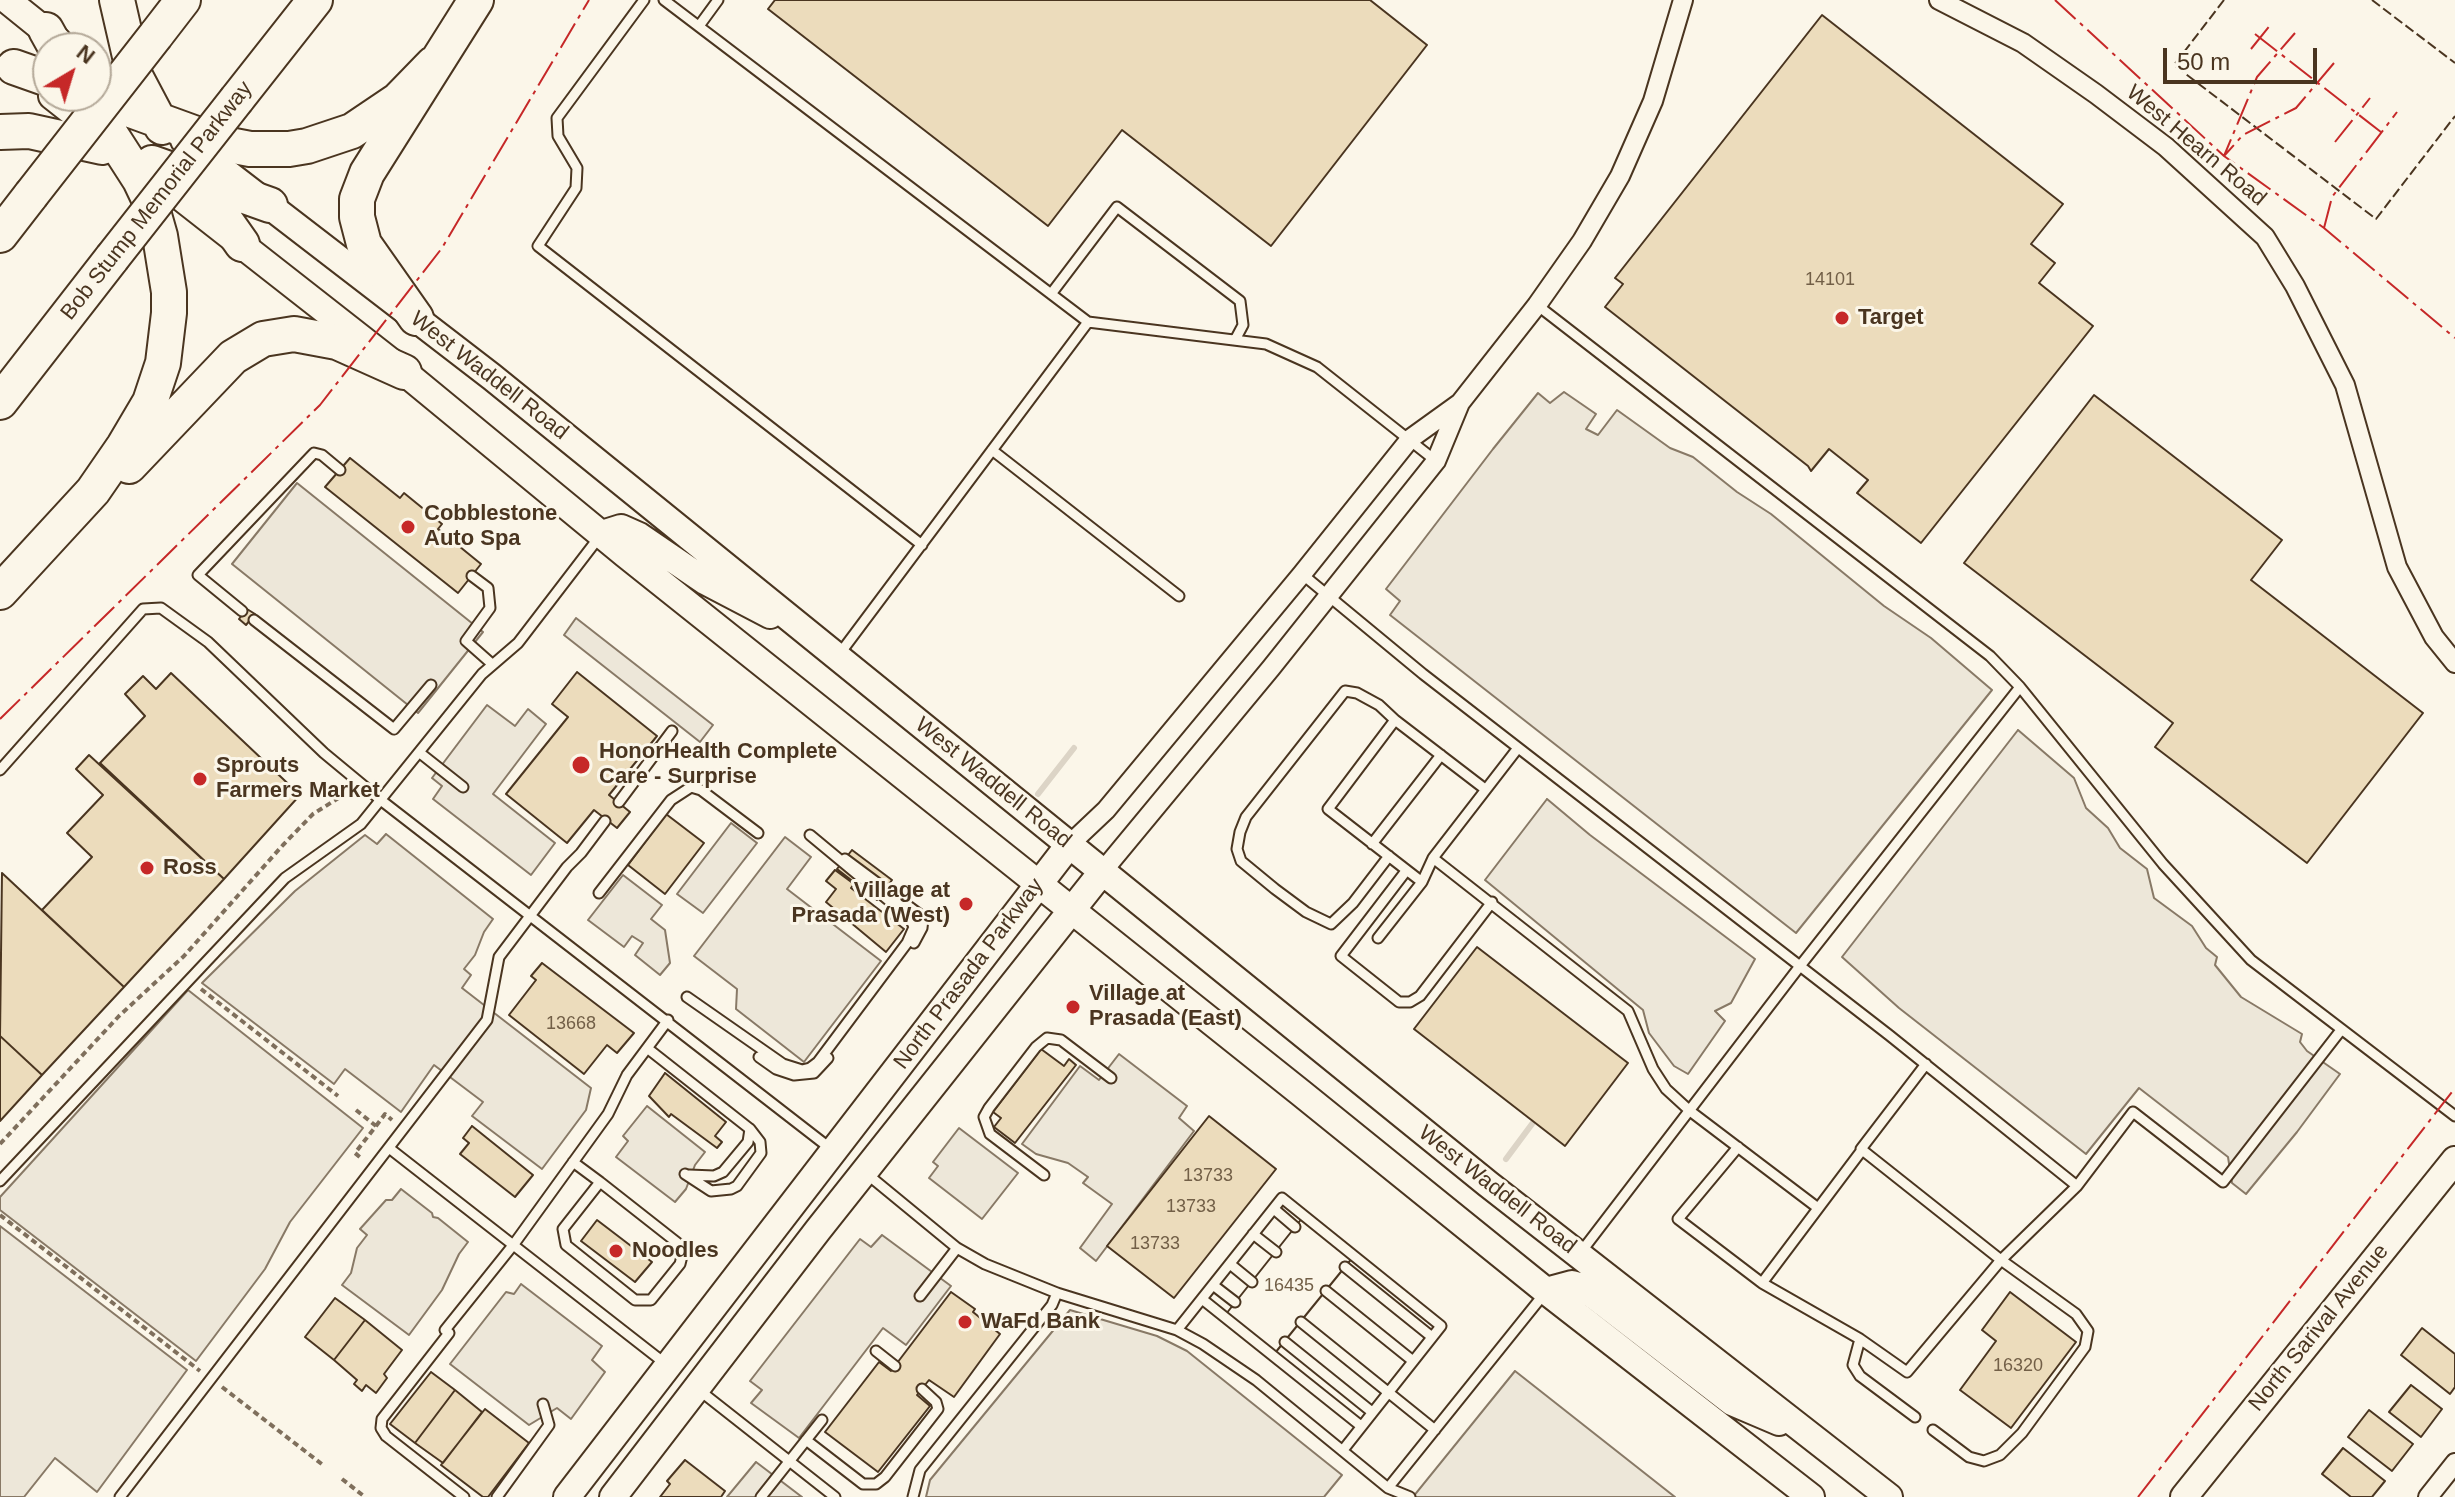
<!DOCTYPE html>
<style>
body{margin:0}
#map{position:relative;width:2455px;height:1497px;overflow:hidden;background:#fbf6e9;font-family:Arial,sans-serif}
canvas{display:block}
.north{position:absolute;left:32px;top:32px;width:80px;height:80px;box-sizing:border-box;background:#fbf6e9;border:2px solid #b4a999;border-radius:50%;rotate:38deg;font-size:22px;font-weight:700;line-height:32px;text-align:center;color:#4a3520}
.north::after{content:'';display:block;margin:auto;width:28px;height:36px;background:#c62828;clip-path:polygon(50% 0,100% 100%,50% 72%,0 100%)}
.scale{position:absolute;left:2163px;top:48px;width:154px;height:36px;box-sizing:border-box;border:4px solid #4a3520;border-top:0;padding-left:10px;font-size:24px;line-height:28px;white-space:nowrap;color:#4a3520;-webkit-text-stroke:6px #fbf6e9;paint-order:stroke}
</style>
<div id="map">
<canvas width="2455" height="1497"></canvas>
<div class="north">N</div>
<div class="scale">50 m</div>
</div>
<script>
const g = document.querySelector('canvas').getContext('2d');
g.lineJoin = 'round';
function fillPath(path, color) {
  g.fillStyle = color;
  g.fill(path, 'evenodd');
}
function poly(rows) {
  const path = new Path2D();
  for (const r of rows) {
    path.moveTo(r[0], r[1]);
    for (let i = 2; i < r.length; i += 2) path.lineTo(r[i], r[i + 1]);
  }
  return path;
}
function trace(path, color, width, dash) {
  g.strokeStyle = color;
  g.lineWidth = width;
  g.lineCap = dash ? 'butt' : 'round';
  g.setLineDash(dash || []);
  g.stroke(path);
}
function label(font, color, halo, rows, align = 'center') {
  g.font = font + ' Arial,sans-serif';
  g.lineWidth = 6;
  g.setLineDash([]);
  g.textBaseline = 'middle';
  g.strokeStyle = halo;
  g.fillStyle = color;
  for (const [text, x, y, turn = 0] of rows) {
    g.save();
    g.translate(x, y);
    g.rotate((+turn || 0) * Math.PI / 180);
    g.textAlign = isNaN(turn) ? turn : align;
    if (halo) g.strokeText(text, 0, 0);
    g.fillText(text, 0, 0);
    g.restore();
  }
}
const parking = poly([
 [1564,392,1596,414,1586,429,1598,435,1617,410,1670,448,1693,457,1737,492,1771,514,1884,606,1931,638,1992,690,1796,933,1390,615,1400,601,1386,589,1493,449,1538,393,1550,403,1564,392],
 [297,483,483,632,418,713,232,564,297,483],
 [576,618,713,725,700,742,564,635,576,618],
 [487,705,515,726,528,709,546,724,493,794,555,843,531,875,433,799,442,786,432,778,487,705],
 [2018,730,2074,778,2086,808,2108,828,2120,848,2147,869,2154,898,2192,926,2206,948,2217,957,2215,965,2241,997,2302,1034,2300,1042,2307,1051,2340,1074,2297,1132,2246,1194,2232,1183,2228,1157,2139,1088,2086,1154,1899,1008,1842,957,2018,730],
 [1547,799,1590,835,1755,959,1731,1003,1715,1011,1725,1021,1688,1074,1674,1066,1649,1033,1643,1010,1485,880,1547,799],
 [731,823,757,843,703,913,677,894,731,823],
 [386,834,493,919,484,932,475,955,464,969,471,975,462,988,591,1088,586,1110,542,1169,472,1116,483,1102,434,1065,401,1112,345,1069,334,1084,202,983,295,891,365,835,377,844,386,834],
 [785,837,811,857,787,889,881,961,804,1062,736,1009,737,989,694,956,785,837],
 [623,875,662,905,651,919,665,930,670,963,660,975,635,955,643,943,632,936,624,947,588,920,623,875],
 [188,990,363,1128,290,1222,265,1269,196,1361,0,1210,0,1197,188,990],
 [1119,1054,1187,1106,1179,1118,1194,1131,1096,1261,1080,1248,1112,1204,1083,1183,1088,1177,1068,1163,1036,1154,1022,1144,1080,1066,1099,1080,1119,1054],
 [647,1106,705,1152,695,1165,686,1189,675,1202,616,1157,628,1141,623,1136,647,1106],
 [959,1128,1018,1173,982,1219,929,1178,938,1166,933,1162,959,1128],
 [401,1189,432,1213,433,1217,438,1218,468,1242,459,1254,442,1290,409,1335,342,1285,351,1273,357,1248,367,1235,360,1229,386,1200,392,1200,401,1189],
 [0,1226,187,1370,97,1492,55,1458,24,1497,0,1497,0,1226],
 [882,1235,951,1286,906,1345,883,1328,799,1438,751,1403,762,1390,750,1381,860,1239,871,1247,882,1235],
 [521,1284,602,1346,592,1360,605,1372,571,1419,557,1408,529,1425,450,1364,506,1292,514,1294,521,1284],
 [1070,1310,1157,1336,1187,1351,1342,1475,1324,1497,926,1497,930,1480,1070,1310],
 [1515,1371,1675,1497,1413,1497,1515,1371],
 [756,1462,802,1497,727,1497,756,1462]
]);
fillPath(parking, '#ede7d9');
trace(parking, '#887966', 2);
trace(poly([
 [1038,794,1074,748],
 [1506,1159,1532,1124]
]), '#dcd4c6', 6);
const building = poly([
 [775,0,1370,0,1427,45,1271,246,1122,130,1048,226,768,9,775,0],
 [1822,15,2063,204,2031,244,2055,263,2039,283,2093,326,1921,543,1857,493,1868,480,1829,449,1811,471,1808,466,1605,307,1623,284,1615,278,1822,15],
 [2094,395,2282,540,2251,580,2423,713,2307,863,2155,747,2173,723,1964,563,2094,395],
 [350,458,400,498,404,493,442,524,438,529,481,564,458,593,325,487,350,458],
 [247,609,255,614,246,625,239,619,247,609],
 [577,672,657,736,609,795,630,812,617,828,594,810,567,843,506,794,568,717,552,704,577,672],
 [171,673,300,795,224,879,100,763,145,716,125,694,143,676,156,689,171,673],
 [89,755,224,879,124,987,42,910,92,857,67,833,103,795,76,769,89,755],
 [666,814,704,843,665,894,628,865,666,814],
 [852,850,892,880,877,900,837,869,852,850],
 [835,870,854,884,851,888,904,929,886,952,826,902,836,889,826,881,835,870],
 [2,873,124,987,42,1075,0,1036,2,873],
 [1477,947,1628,1063,1565,1146,1414,1029,1477,947],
 [542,963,634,1033,617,1053,607,1045,584,1074,509,1015,536,980,531,976,542,963],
 [0,1036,42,1075,0,1121,0,1036],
 [1041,1049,1064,1066,1069,1059,1076,1065,1015,1143,994,1127,1001,1118,993,1112,1041,1049],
 [665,1073,726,1122,715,1136,722,1142,717,1148,671,1114,669,1117,649,1096,665,1073],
 [1209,1116,1276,1169,1174,1298,1107,1246,1209,1116],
 [472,1126,533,1175,515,1197,460,1154,469,1143,463,1138,472,1126],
 [1303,1217,1353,1257,1275,1353,1226,1314,1303,1217],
 [1303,1217,1353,1257,1275,1353,1226,1314,1303,1217],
 [597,1220,652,1262,635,1282,581,1241,597,1220],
 [951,1292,975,1309,973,1312,1000,1334,954,1397,929,1380,917,1395,930,1406,878,1472,825,1432,879,1362,891,1371,951,1292],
 [2010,1292,2076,1342,2011,1428,1960,1390,1996,1341,1982,1330,2010,1292],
 [335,1298,365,1320,334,1360,305,1337,335,1298],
 [365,1320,402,1350,384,1374,387,1378,376,1393,366,1385,362,1391,354,1384,357,1380,334,1360,365,1320],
 [2422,1328,2455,1354,2455,1387,2450,1394,2401,1355,2422,1328],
 [431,1372,455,1390,415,1443,390,1424,431,1372],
 [2411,1385,2442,1409,2421,1437,2389,1412,2411,1385],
 [455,1390,482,1412,443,1463,415,1443,455,1390],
 [485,1409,529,1443,488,1497,483,1497,441,1465,485,1409],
 [2369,1410,2413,1444,2392,1471,2348,1437,2369,1410],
 [2343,1448,2385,1481,2372,1497,2351,1497,2322,1474,2343,1448],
 [685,1460,725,1491,721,1497,660,1497,670,1484,667,1481,685,1460]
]);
fillPath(building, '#ecdcbc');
trace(building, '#4a3520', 2);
const lane = poly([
 [644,0,557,118,558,136,577,168,576,188,538,246,922,545],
 [664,0,1088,322,838,656],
 [699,26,718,0],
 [1051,294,1117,207,1240,301,1243,325,1235,340],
 [1537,305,1990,656,2020,687],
 [1088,322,1266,344,1317,367,1436,461],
 [992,450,1179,596],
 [1302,574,1423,674,1889,1035,2077,1186],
 [472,576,488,588,490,608,466,641,492,664],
 [242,611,198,575,314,453,322,455,340,470],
 [254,620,394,729,431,685],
 [1518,748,1433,858,1628,1011,1653,1069,1666,1089,1690,1111,1818,1208],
 [420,753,463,787],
 [0,770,143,609,161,608,208,642,324,753,382,801,831,1149],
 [619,802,672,731],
 [1372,844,1441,755],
 [1389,856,1353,903,1331,924,1306,912,1275,889,1241,861,1237,849,1240,832,1246,817,1345,691,1357,693,1379,705,1395,720],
 [1433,858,1422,882,1328,809,1395,720,1485,789],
 [845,859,919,914,923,919,922,928,914,943],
 [1406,871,1341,956,1399,1002,1410,1002,1420,996,1492,902],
 [599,893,671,800,691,787,701,790,758,833],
 [1378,938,1422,882],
 [687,997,783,1064,802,1070,810,1068,818,1062,907,943,914,927,910,918,810,835],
 [647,1048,750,1129,760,1142,761,1153,737,1186,731,1189,711,1191,685,1174],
 [759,1057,776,1069,794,1075,814,1073,828,1058],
 [1926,1064,1861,1149,2001,1260,2077,1186,2133,1112,2223,1182,2341,1030],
 [1738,1147,1678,1219,1762,1283],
 [389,1148,667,1365],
 [1862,1150,1762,1283,1860,1339,1907,1372,2001,1260,2076,1314,2088,1331,2085,1347,2022,1433,2000,1455,1984,1461,1969,1457,1933,1430],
 [573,1162,600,1182,684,1248,680,1264,651,1300,635,1300,566,1245,563,1229,600,1182],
 [867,1174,957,1248,985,1264,1057,1293,1177,1330,1203,1344,1256,1380,1388,1488,1410,1497],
 [689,1175,714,1176,723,1172,748,1142,750,1129],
 [1044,1175,990,1134,984,1117,989,1108,1036,1047,1047,1038,1061,1040,1111,1078],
 [0,1181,285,878,361,824,482,674,518,643,600,536],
 [1274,1209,1295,1227],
 [1253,1234,1276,1252],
 [1581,1252,1800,966,2020,687,2163,864,2251,960,2455,1116],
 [1230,1264,1252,1282],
 [1345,1267,1432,1337],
 [1213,1285,1235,1302],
 [1326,1291,1413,1361],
 [920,1296,957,1248],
 [1202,1299,1361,1426],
 [1301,1322,1435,1430],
 [445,1330,514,1244,608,1114,627,1075,668,1020],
 [1177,1330,1282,1198,1441,1326,1343,1450],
 [449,1333,382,1419,381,1428,386,1436,464,1497],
 [1860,1339,1853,1365,1860,1376,1915,1417],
 [1285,1342,1372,1412],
 [876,1351,895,1366],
 [699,1390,835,1497],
 [806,1440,863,1484,876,1484,885,1477,938,1409,936,1402,922,1389],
 [1388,1488,1544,1294],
 [120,1497,487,1020,499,957,567,867,581,853,605,821],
 [497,1497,549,1425,543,1404],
 [761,1497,822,1420],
 [913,1497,920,1470,1052,1305,1057,1293]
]);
const street = poly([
 [1939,0,2023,43,2096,94,2166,147,2265,237,2295,286,2345,385,2397,567,2434,637,2455,663],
 [1069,845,1106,810,1302,574,1410,439,1460,403],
 [1102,872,1271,668,1436,461,1460,403,1537,305,1582,241,1620,176,1653,101,1683,0],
 [2428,1497,2455,1463]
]);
const secondary = poly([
 [7,0,58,41],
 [96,71,131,99],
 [52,96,99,133],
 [184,140,492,377,1488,1184,1889,1497],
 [155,177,404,372,625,554,1301,1093,1546,1291,1811,1497],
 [602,534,621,528,639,536,705,581,770,615],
 [1546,1291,1572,1284,1583,1287,1732,1402,1779,1422],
 [567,1497,1069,845],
 [613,1497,818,1230,1102,872],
 [2184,1497,2455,1160]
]);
const highway = poly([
 [117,0,134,74,162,127],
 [46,30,56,48],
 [156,35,183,0],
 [14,67,48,79],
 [92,96,224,144,250,149,289,149,307,146,352,131,398,100,433,64],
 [237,99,315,0],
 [0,132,29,131,102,147],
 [152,163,270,205],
 [195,177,242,244],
 [0,235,31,195],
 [416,318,364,244,357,217,357,199,367,173,476,0],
 [0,402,112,258],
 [129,466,233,357,263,339,294,334,337,342,404,372],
 [0,592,93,491,124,446,150,402,163,363,169,313,169,292,160,236,150,201,140,180,86,96]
]);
trace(lane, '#4a3520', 13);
trace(street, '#4a3520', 22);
trace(secondary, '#4a3520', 30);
trace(highway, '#4a3520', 38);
trace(poly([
 [201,989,338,1096],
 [356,1110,376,1126,355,1153,362,1159],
 [376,1126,385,1114,392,1120],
 [0,1144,119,1016,184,956,283,845,313,814,345,794],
 [0,1215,200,1371],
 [222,1387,323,1465],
 [342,1479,365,1497]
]), '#7f6f5c', 4, [6, 4]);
trace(lane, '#fbf6e9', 9);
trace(street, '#fbf6e9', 18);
trace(secondary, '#fbf6e9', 26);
trace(highway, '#fbf6e9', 34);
const highwayBridge = poly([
 [31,195,156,35],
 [112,258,237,99]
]);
trace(highwayBridge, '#4a3520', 38, []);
trace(highwayBridge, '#fbf6e9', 34);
trace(poly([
 [2224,0,2174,65,2376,219,2455,116],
 [2372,0,2455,63]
]), '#4a3520', 2, [10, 4]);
trace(poly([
 [2055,0,2224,156,2257,77,2295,33],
 [2255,34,2386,136],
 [2251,49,2272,23],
 [2334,63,2296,108,2243,135,2224,156,2324,228,2455,338],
 [2335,142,2370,98],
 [2324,228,2332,197,2397,112],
 [0,719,320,405,442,248,589,0],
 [2138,1497,2455,1088]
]), '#c62828', 2, [28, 6, 4, 6]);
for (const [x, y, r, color] of [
 [1842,318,8,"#c62828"],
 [408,527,8,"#c62828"],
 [581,765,10,"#c62828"],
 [200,779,8,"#c62828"],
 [147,868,8,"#c62828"],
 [966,904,8,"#c62828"],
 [1073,1007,8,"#c62828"],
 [616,1251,8,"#c62828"],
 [965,1322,8,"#c62828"]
]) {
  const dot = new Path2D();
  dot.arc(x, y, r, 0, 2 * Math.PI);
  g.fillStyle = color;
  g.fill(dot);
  trace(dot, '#fbf6e9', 3);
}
label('18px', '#725f47', null, [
 ["14101",1830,280],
 ["13668",571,1024],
 ["13733",1208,1176],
 ["13733",1191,1207],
 ["13733",1155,1244],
 ["16435",1289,1286],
 ["16320",2018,1366]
]);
label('22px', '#4a3520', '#fbf6e9', [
 ["West Hearn Road",2196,146,40],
 ["Bob Stump Memorial Parkway",157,201,-52],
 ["West Waddell Road",489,376,38],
 ["West Waddell Road",993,783,39],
 ["North Prasada Parkway",969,974,-53],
 ["West Waddell Road",1497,1190,38],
 ["North Sarival Avenue",2319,1328,-51]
]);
label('bold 22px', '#4a3520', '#fbf6e9', [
 ["Target",1858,318],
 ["Cobblestone",424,514],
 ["Auto Spa",424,539],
 ["HonorHealth Complete",599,752],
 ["Care - Surprise",599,777],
 ["Sprouts",216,766],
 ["Farmers Market",216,791],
 ["Ross",163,868],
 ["Village at",950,891,"right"],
 ["Prasada (West)",950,916,"right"],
 ["Village at",1089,994],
 ["Prasada (East)",1089,1019],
 ["Noodles",632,1251],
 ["WaFd Bank",981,1322]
], 'left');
</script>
